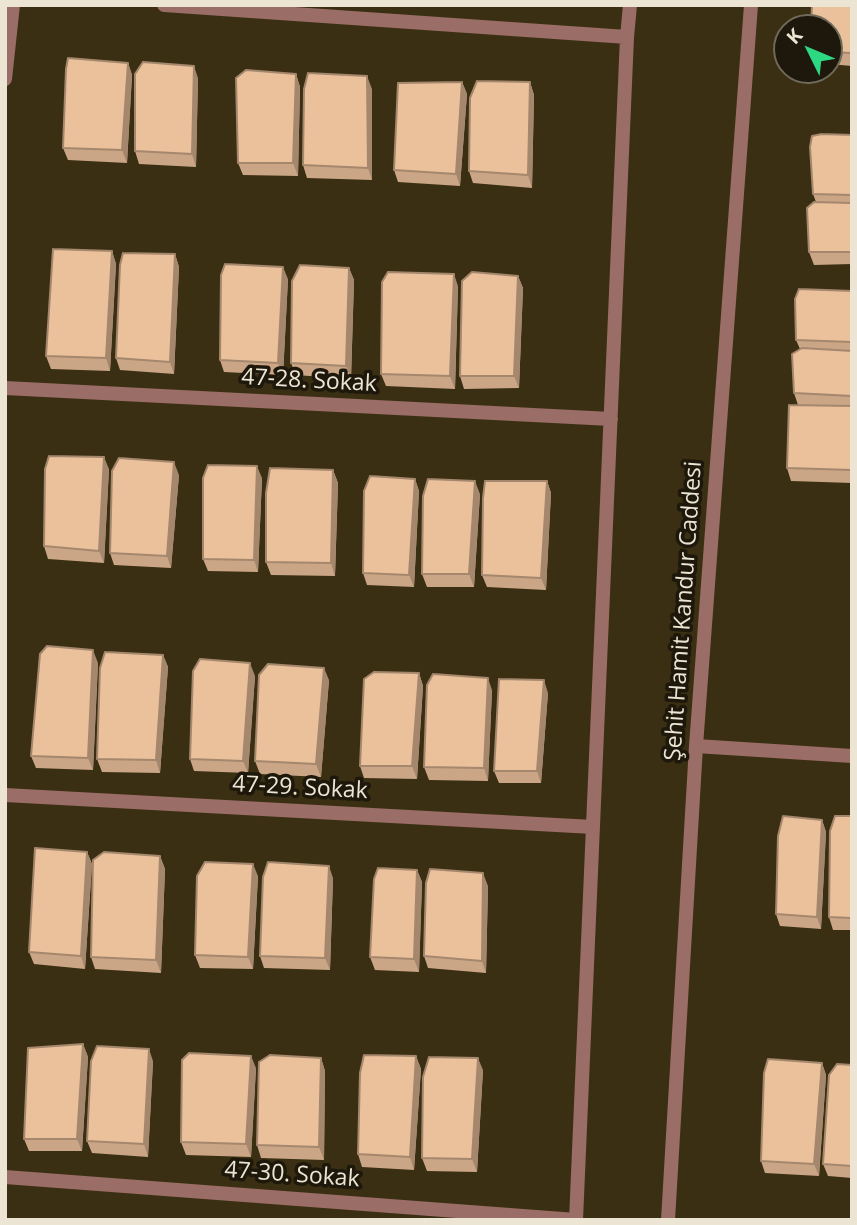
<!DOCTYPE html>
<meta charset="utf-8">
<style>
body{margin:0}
#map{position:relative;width:857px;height:1225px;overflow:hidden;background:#3a2f12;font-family:"Open Sans",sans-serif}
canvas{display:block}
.frame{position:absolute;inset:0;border:7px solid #ece5d4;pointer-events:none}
.north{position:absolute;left:773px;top:14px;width:70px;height:70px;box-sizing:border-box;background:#1d180b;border:2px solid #706a5b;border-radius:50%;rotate:313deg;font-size:19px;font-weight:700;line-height:28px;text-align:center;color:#ece5d4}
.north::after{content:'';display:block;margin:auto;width:24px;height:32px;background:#2ed883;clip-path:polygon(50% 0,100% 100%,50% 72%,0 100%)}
</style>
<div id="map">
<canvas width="857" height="1225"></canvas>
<div class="frame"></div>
<div class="north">K</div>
</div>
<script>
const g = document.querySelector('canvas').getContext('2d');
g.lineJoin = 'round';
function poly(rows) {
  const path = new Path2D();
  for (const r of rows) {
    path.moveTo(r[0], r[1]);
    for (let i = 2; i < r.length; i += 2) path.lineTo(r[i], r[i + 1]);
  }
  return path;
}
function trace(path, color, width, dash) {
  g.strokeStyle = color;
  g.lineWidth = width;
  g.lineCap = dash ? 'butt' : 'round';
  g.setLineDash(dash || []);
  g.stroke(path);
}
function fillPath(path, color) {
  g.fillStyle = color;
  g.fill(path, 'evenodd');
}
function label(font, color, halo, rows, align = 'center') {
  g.font = font + ' "Open Sans",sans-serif';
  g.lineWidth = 7;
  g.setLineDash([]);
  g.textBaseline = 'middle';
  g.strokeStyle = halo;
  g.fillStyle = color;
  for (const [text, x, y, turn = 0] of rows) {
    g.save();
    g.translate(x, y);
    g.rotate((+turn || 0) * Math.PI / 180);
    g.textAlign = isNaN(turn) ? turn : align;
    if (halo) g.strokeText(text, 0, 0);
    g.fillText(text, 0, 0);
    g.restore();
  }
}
trace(poly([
 [164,5,627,37],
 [5,79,13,5],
 [5,388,611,419],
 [696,746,852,756],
 [5,795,593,827],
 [5,1177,576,1220],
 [576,1220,627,37,630,5],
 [668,1220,696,746,751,5]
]), '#9a6d66', 14);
fillPath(poly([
 [852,5,852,66,829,64,829,28],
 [128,63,132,75,127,163,68,160,63,148],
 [296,74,300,87,298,176,243,175,238,163],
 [198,78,196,167,139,164,135,151],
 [462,82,467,94,460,186,398,182,394,170],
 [530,82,534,95,532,188,473,183,469,171],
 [372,89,372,180,307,178,303,165],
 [852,135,852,264,814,265,809,252,816,202,813,194],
 [112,251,116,264,110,371,51,369,46,356],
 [175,254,179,267,174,374,120,370,116,358],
 [349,268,354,280,351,379,296,375,291,363],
 [518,276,523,288,519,388,464,389,460,376],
 [288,279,283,375,224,372,220,360],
 [458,286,455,389,386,386,381,374],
 [852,291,852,483,791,481,787,468,798,405,794,393,800,349,796,340],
 [109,469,104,563,48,559,44,546],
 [333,470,338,483,335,576,271,575,266,562],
 [179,475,171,568,114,565,110,553],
 [262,478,258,572,208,571,203,559],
 [415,479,419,491,414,587,367,585,363,573],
 [547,481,551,493,546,590,487,587,482,575],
 [480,494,474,587,427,587,422,574],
 [163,655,168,667,160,773,102,772,97,759],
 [98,663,93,770,36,768,31,756],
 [419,673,423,686,417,779,364,778,360,766],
 [255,676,248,773,194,771,190,759],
 [329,680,321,777,260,774,255,761],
 [492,690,488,781,429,780,424,767],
 [548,693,541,783,499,783,494,771],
 [852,816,852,930,833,930,829,917],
 [822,820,826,832,821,929,780,926,776,914],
 [87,852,92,864,85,969,34,964,29,952],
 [160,856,165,869,161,973,95,969,91,957],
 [417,870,422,882,419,972,375,970,370,957],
 [258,876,253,969,200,968,195,955],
 [333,878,330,970,264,968,260,956],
 [488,886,486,973,428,968,424,956],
 [83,1044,88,1057,82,1151,29,1151,24,1139],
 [416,1056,421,1069,414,1170,362,1167,358,1154],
 [321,1058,325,1071,324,1160,261,1158,257,1145],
 [153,1061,148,1157,92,1153,87,1141],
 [822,1063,826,1075,819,1176,765,1173,761,1161],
 [852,1065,852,1178,828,1176,823,1164],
 [256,1068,251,1157,186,1155,181,1142],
 [483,1070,477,1172,427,1171,422,1158]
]), '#caa686');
fillPath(poly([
 [128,63,132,75,127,163,122,150],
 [194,66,198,78,196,167,192,154],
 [296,74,300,87,298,176,293,163],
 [367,76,372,89,372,180,368,168],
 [462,82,467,94,460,186,456,174],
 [530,82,534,95,532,188,528,175],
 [112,251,116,264,110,371,106,358],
 [175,254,179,267,174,374,170,362],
 [283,267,288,279,283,375,278,363],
 [349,268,354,280,351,379,346,366],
 [454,274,458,286,455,389,450,376],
 [518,276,523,288,519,388,514,376],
 [104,457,109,469,104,563,99,551],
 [174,462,179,475,171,568,167,556],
 [257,466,262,478,258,572,254,560],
 [333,470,338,483,335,576,331,563],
 [415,479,419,491,414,587,409,575],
 [475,481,480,494,474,587,469,574],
 [547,481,551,493,546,590,541,578],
 [93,650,98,663,93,770,88,758],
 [163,655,168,667,160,773,156,760],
 [250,663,255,676,248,773,243,761],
 [324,668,329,680,321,777,316,764],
 [419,673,423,686,417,779,412,766],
 [488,678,492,690,488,781,484,768],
 [544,680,548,693,541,783,537,771],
 [822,820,826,832,821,929,817,917],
 [87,852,92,864,85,969,81,956],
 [160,856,165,869,161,973,156,960],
 [253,864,258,876,253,969,248,957],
 [329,866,333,878,330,970,325,958],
 [417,870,422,882,419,972,414,959],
 [483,873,488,886,486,973,482,961],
 [83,1044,88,1057,82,1151,77,1139],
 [149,1049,153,1061,148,1157,144,1144],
 [251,1056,256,1068,251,1157,246,1144],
 [416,1056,421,1069,414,1170,410,1157],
 [321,1058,325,1071,324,1160,319,1147],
 [478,1058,483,1070,477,1172,472,1159],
 [822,1063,826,1075,819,1176,814,1164]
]), '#a4876d');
const building = poly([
 [812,5,852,5,852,53,829,52,829,28,811,28,812,5],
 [68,58,128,63,122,150,63,148,66,69,68,58],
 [143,62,194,66,192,154,135,151,135,74,143,62],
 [246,70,296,74,293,163,238,163,236,78,246,70],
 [308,73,367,76,368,168,303,165,304,89,308,73],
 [477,81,530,82,528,175,469,171,470,98,477,81],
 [462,82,456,174,394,170,398,83,462,82],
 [822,134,852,135,852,195,813,194,810,147,812,136,822,134],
 [814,202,852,203,852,252,809,252,807,208,814,202],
 [53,249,112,251,106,358,46,356,53,249],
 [123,253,175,254,170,362,116,358,120,265,123,253],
 [225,264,283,267,278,363,220,360,221,275,225,264],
 [300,265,349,268,346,366,291,363,292,281,300,265],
 [388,272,454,274,450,376,381,374,382,282,388,272],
 [472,272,518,276,514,376,460,376,462,281,472,272],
 [799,289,852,291,852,342,796,340,795,299,799,289],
 [802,348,852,351,852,396,794,393,792,354,802,348],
 [789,405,852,406,852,470,787,468,789,405],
 [49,456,104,457,99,551,44,546,45,469,49,456],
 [119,458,174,462,167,556,110,553,112,471,119,458],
 [208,465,257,466,254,560,203,559,203,478,208,465],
 [270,468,333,470,331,563,266,562,266,493,270,468],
 [370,476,415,479,409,575,363,573,364,491,370,476],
 [428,479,475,481,469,574,422,574,423,496,428,479],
 [485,481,547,481,541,578,482,575,483,498,485,481],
 [47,646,93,650,88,758,31,756,40,654,47,646],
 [105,652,163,655,156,760,97,759,100,668,105,652],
 [200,659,250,663,243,761,190,759,193,671,200,659],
 [268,664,324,668,316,764,255,761,259,675,268,664],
 [374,672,419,673,412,766,360,766,364,679,374,672],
 [433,674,488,678,484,768,424,767,427,685,433,674],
 [499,679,544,680,537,771,494,771,499,679],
 [783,816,822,820,817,917,776,914,778,836,783,816],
 [835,816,852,816,852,918,829,917,830,831,835,816],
 [35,848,87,852,81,956,29,952,35,848],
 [104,852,160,856,156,960,91,957,93,860,104,852],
 [205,862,253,864,248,957,195,955,197,876,205,862],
 [268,862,329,866,325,958,260,956,263,877,268,862],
 [378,868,417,870,414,959,370,957,374,879,378,868],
 [430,869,483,873,482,961,424,956,426,883,430,869],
 [83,1044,77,1139,24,1139,28,1048,83,1044],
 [97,1046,149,1049,144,1144,87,1141,91,1061,97,1046],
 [189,1053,251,1056,246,1144,181,1142,182,1060,189,1053],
 [270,1055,321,1058,319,1147,257,1145,259,1062,270,1055],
 [364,1055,416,1056,410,1157,358,1154,360,1073,364,1055],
 [429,1057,478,1058,472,1159,422,1158,423,1077,429,1057],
 [768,1059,822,1063,814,1164,761,1161,764,1073,768,1059],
 [837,1064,852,1065,852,1166,823,1164,829,1075,837,1064]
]);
fillPath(building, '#ebc19c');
trace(building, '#a4876d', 2);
label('23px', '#ece5d4', '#1d180b', [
 ["47-28. Sokak",309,381,3],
 ["Şehit Hamit Kandur Caddesi",684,611,-86],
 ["47-29. Sokak",300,788,3],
 ["47-30. Sokak",292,1175,4]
]);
</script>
